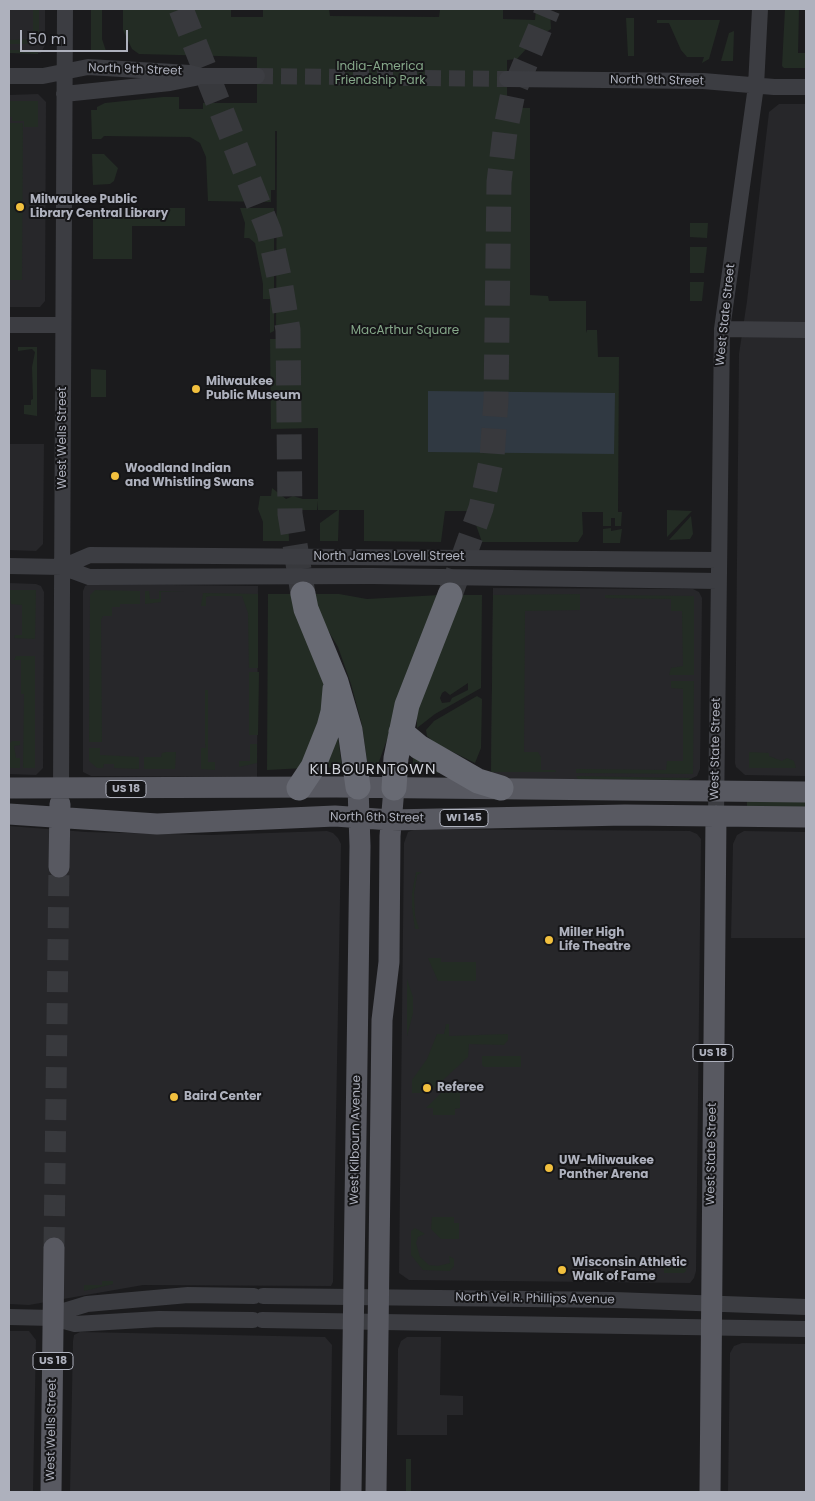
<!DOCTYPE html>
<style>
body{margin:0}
#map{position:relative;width:815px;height:1501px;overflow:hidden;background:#1b1b1d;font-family:Poppins,sans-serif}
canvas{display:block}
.frame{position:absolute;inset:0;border:10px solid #aeb1bd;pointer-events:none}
.scale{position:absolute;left:20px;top:30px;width:108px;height:22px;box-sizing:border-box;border:2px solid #aeb1bd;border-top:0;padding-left:6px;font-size:15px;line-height:18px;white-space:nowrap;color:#aeb1bd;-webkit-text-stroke:4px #161618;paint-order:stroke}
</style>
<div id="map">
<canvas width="815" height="1501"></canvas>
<div class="frame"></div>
<div class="scale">50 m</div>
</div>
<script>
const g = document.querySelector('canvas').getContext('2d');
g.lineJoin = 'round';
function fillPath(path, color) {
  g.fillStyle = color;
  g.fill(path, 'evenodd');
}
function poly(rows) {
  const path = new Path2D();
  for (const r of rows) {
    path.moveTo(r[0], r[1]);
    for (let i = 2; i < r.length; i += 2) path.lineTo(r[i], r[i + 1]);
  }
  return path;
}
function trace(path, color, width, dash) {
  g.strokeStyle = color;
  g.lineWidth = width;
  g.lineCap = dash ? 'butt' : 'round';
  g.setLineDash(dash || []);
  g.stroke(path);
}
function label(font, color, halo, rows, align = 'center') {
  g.font = font + ' Poppins,sans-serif';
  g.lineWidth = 4;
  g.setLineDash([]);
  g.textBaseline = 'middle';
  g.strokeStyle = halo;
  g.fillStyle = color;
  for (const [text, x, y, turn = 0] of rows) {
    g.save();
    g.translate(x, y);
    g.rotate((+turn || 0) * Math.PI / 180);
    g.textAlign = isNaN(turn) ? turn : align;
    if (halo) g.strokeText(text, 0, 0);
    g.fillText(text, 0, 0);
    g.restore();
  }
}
fillPath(poly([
 [9,9,45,9,45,45,41,53,9,53],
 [38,94,46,102,45,301,40,307,9,307,9,95],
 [779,104,806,104,806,776,745,775,736,767,735,763,739,354,747,301,769,112],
 [9,444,44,444,43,544,36,551,9,550],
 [9,583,36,584,41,586,44,592,43,768,36,775,9,774],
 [90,584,258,586,257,777,91,776,83,772,83,591,85,586],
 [493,588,693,589,699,592,702,598,700,769,697,776,688,780,499,779,491,777],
 [9,826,86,832,211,835,327,831,333,833,338,838,341,844,333,1282,331,1286,143,1285,29,1305,9,1304],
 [416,829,690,831,697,834,701,839,696,1271,694,1278,690,1283,409,1280,399,1273,404,843,408,832],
 [744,831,806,832,806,938,731,938,733,844,737,835],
 [9,1331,29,1331,36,1340,33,1492,9,1492],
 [80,1332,325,1337,332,1345,330,1492,70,1492,73,1341,74,1335],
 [407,1337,441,1337,440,1395,463,1396,463,1415,447,1415,447,1435,397,1435,398,1349,401,1341],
 [742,1343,806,1344,806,1492,728,1492,730,1353,734,1346]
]), '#27272a');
fillPath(poly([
 [33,9,39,9,39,44,9,44,9,40,33,39],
 [91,9,102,9,102,39,106,51,104,52,91,52],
 [123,9,231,9,231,17,263,17,263,9,329,9,330,16,439,17,440,10,503,10,503,19,535,20,536,9,550,9,551,29,537,38,538,41,527,48,517,59,507,60,507,105,514,105,515,108,530,108,530,295,548,296,549,301,586,301,586,333,587,330,597,330,598,357,619,357,618,512,622,512,621,526,615,526,615,518,611,518,611,526,603,526,603,512,582,512,583,534,578,542,482,542,471,511,445,511,441,542,364,541,364,510,339,510,338,541,320,541,320,523,338,510,318,510,318,501,317,510,288,510,289,541,263,541,263,522,258,509,260,496,271,496,272,488,286,499,293,496,303,499,318,499,318,428,271,429,270,339,276,339,277,131,275,131,275,190,271,190,271,202,208,201,206,157,200,143,190,137,104,136,101,139,92,139,91,110,97,110,97,107,105,103,163,97,179,97,179,109,203,109,203,103,257,103,257,57,139,54,132,49,123,30],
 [785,9,799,9,798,53,806,53,806,68,784,68,782,66],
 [626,18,634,18,634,56,628,56],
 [657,20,720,20,709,59,702,63,704,57,687,57,681,50,669,23,657,23],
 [734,31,733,61,721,61,729,33],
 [9,50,38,50,38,54,9,53],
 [9,101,38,101,38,127,24,127,24,121,12,121,12,117,9,117],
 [9,123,23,123,22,280,9,280],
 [92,154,104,154,118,168,114,181,110,184,93,185],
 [97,208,185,208,185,226,132,226,132,259,93,259,93,214],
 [240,208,274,208,274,331,270,333,270,299,263,299,263,284,255,243,249,238,244,238,245,223],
 [690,223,708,223,707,238,690,237],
 [690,247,707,247,704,273,690,273],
 [690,282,704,282,702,301,690,301],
 [18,347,37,347,37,416,24,414,24,405,31,405,31,400,33,399,32,367,35,352,32,349,18,351],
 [91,369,106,370,106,397,91,397],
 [667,510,692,511,667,537],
 [691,516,693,534,690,539,669,540],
 [611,528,611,531,622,529,620,543,603,543,603,529],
 [9,590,36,590,35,639,14,638,15,635,22,635,22,605,11,604],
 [95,590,140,591,140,604,120,604,120,607,112,607,112,616,103,616,101,620,102,742,89,742,90,595],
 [145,591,149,591,150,599,159,599,159,591,184,592,161,592,161,602,145,604],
 [203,593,258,594,258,668,249,668,248,613,242,596,210,596,206,597,206,606,201,606],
 [268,594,294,594,326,691,327,698,305,768,267,770],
 [310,594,339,594,367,599,440,595,377,767,368,767,362,725,351,684,338,647,320,617],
 [580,594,580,610,525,611,524,752,538,752,541,757,541,770,555,770,556,772,491,772,493,595],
 [460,595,482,595,481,688,435,714,417,728,417,708],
 [468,683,468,690,452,698,450,702,442,703,440,698,442,693,445,691,450,695],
 [605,595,694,596,694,675,669,675,671,668,683,666,682,611,671,611,671,599,605,598],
 [16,656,35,656,35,768,23,768,24,694,21,694,21,660,14,660],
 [249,672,259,672,258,735,249,735],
 [671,681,694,681,693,774,576,773,576,769,666,770,667,761,683,761,683,689,671,688],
 [205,690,208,690,208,762,215,762,215,770,201,769,201,748,206,748,207,752,205,744],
 [477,696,482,699,481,748,475,763,435,743,427,736,426,730,434,721],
 [337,730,342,767,320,768],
 [12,741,20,741,20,745,14,746,16,758,20,758,20,768,9,768,9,744],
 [250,744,257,744,257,763,239,767,239,761,250,761],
 [89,748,100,748,100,755,139,757,139,769,114,768,114,764,104,764,103,768,97,768,89,761],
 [166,752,176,752,175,769,144,769,144,757,161,757,162,753],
 [749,752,769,753,769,756,782,761,787,758,794,761,796,768,749,768],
 [413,757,445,773,426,773,425,766,413,766],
 [576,776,692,778,688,780,578,779],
 [747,801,806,801,806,808,747,808],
 [416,872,422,872,417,875,414,894,415,916,419,929,415,929,412,908,412,893],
 [428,958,441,958,441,962,476,962,476,981,438,981],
 [407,979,413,997,413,1013,407,1036],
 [446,1024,449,1024,449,1036,508,1034,508,1040,504,1045,469,1044,468,1057,431,1091,429,1085,425,1084,422,1093,412,1093,412,1080,427,1059,437,1034,444,1034],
 [482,1056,521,1056,521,1067,484,1067,482,1065],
 [450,1084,453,1084,453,1091,460,1091,460,1108,455,1109,455,1115,433,1115,433,1108,426,1108],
 [432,1217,454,1217,454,1223,459,1223,459,1239,441,1239,431,1229],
 [415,1228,425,1234,418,1237,416,1243,420,1257,429,1265,438,1266,450,1263,449,1256,454,1259,454,1266,450,1271,423,1270,411,1255,411,1231],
 [664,1259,686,1259,686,1271,684,1273,664,1273],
 [102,1281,113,1281,113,1284,84,1291,84,1285,102,1285],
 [406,1459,411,1459,411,1492,406,1492]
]), '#232c24');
fillPath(poly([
 [428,391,615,393,614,454,428,452]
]), '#303942');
trace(poly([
 [257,76,507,79]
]), '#38393d', 16, [16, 8]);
trace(poly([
 [54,1248,59,867]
]), '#38393d', 21, [21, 11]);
trace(poly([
 [181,9,269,231,280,281,288,330,290,514,303,594],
 [450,595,481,508,492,457,496,400,499,182,505,132,513,93,548,9]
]), '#38393d', 25, [25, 12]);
trace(poly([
 [9,76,43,76,88,67,190,73,202,76,257,76],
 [507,79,703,81,774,87,806,87],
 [64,94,170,83,195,78],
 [9,325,63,325],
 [722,329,806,330],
 [9,566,62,567,89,577,372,576,718,581],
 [62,567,90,555,718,560],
 [61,788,65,9],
 [716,816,722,329,756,86,760,9],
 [263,1296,614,1300,806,1307],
 [9,1317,53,1318,75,1324,159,1319,253,1320],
 [53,1318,64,1311,87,1304,188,1295,254,1296],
 [262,1320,806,1329]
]), '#3c3d42', 16);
trace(poly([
 [9,788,336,787,806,792],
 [9,814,157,824,335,816,391,820,625,815,806,817],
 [59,867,60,804],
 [51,1492,54,1248],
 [351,1492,360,846,358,787],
 [376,1492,382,1020,389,962,390,836,394,788],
 [710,1492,716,816]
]), '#585961', 21);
trace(poly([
 [303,594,306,609,336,682,350,730,358,787],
 [401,732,419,747,478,781,501,788],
 [299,788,313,767,329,727,333,712,335,689],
 [394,788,396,758,407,705,450,595]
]), '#686a73', 25);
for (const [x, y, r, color] of [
 [20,207,5,"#f2c03e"],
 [196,389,5,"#f2c03e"],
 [115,476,5,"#f2c03e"],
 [549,940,5,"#f2c03e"],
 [427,1088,5,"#f2c03e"],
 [174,1097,5,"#f2c03e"],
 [549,1168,5,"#f2c03e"],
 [562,1270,5,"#f2c03e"]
]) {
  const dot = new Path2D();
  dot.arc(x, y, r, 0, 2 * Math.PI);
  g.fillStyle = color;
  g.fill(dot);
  trace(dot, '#161618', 2);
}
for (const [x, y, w] of [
 [126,789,40],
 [464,818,48],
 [713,1053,40],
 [53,1361,40]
]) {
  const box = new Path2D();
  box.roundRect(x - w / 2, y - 8.5, w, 17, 4);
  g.fillStyle = '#161618';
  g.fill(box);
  trace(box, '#aeb1bd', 1);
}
label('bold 11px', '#aeb1bd', null, [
 ["US 18",126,789],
 ["WI 145",464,818],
 ["US 18",713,1053],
 ["US 18",53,1361]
]);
label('12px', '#85a789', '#161618', [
 ["India-America",380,67],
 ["Friendship Park",380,81],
 ["MacArthur Square",405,331]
]);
label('12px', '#aeb1bd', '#161618', [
 ["North 9th Street",135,70,2],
 ["North 9th Street",657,81,1],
 ["West State Street",726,315,-84],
 ["West Wells Street",63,438,-90],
 ["North James Lovell Street",389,557],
 ["West State Street",716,749,-89],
 ["North 6th Street",377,818,1],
 ["West Kilbourn Avenue",356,1140,-89],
 ["West State Street",712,1154,-89],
 ["North Vel R. Phillips Avenue",535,1299,1],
 ["West Wells Street",52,1430,-89]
]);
label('bold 12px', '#aeb1bd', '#161618', [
 ["Milwaukee Public",30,200],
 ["Library Central Library",30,214],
 ["Milwaukee",206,382],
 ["Public Museum",206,396],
 ["Woodland Indian",125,469],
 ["and Whistling Swans",125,483],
 ["Miller High",559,933],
 ["Life Theatre",559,947],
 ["Referee",437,1088],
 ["Baird Center",184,1097],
 ["UW-Milwaukee",559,1161],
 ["Panther Arena",559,1175],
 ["Wisconsin Athletic",572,1263],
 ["Walk of Fame",572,1277]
], 'left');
g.letterSpacing = '1px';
label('15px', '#cfd1d8', '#161618', [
 ["KILBOURNTOWN",373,770]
]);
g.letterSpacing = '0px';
</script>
